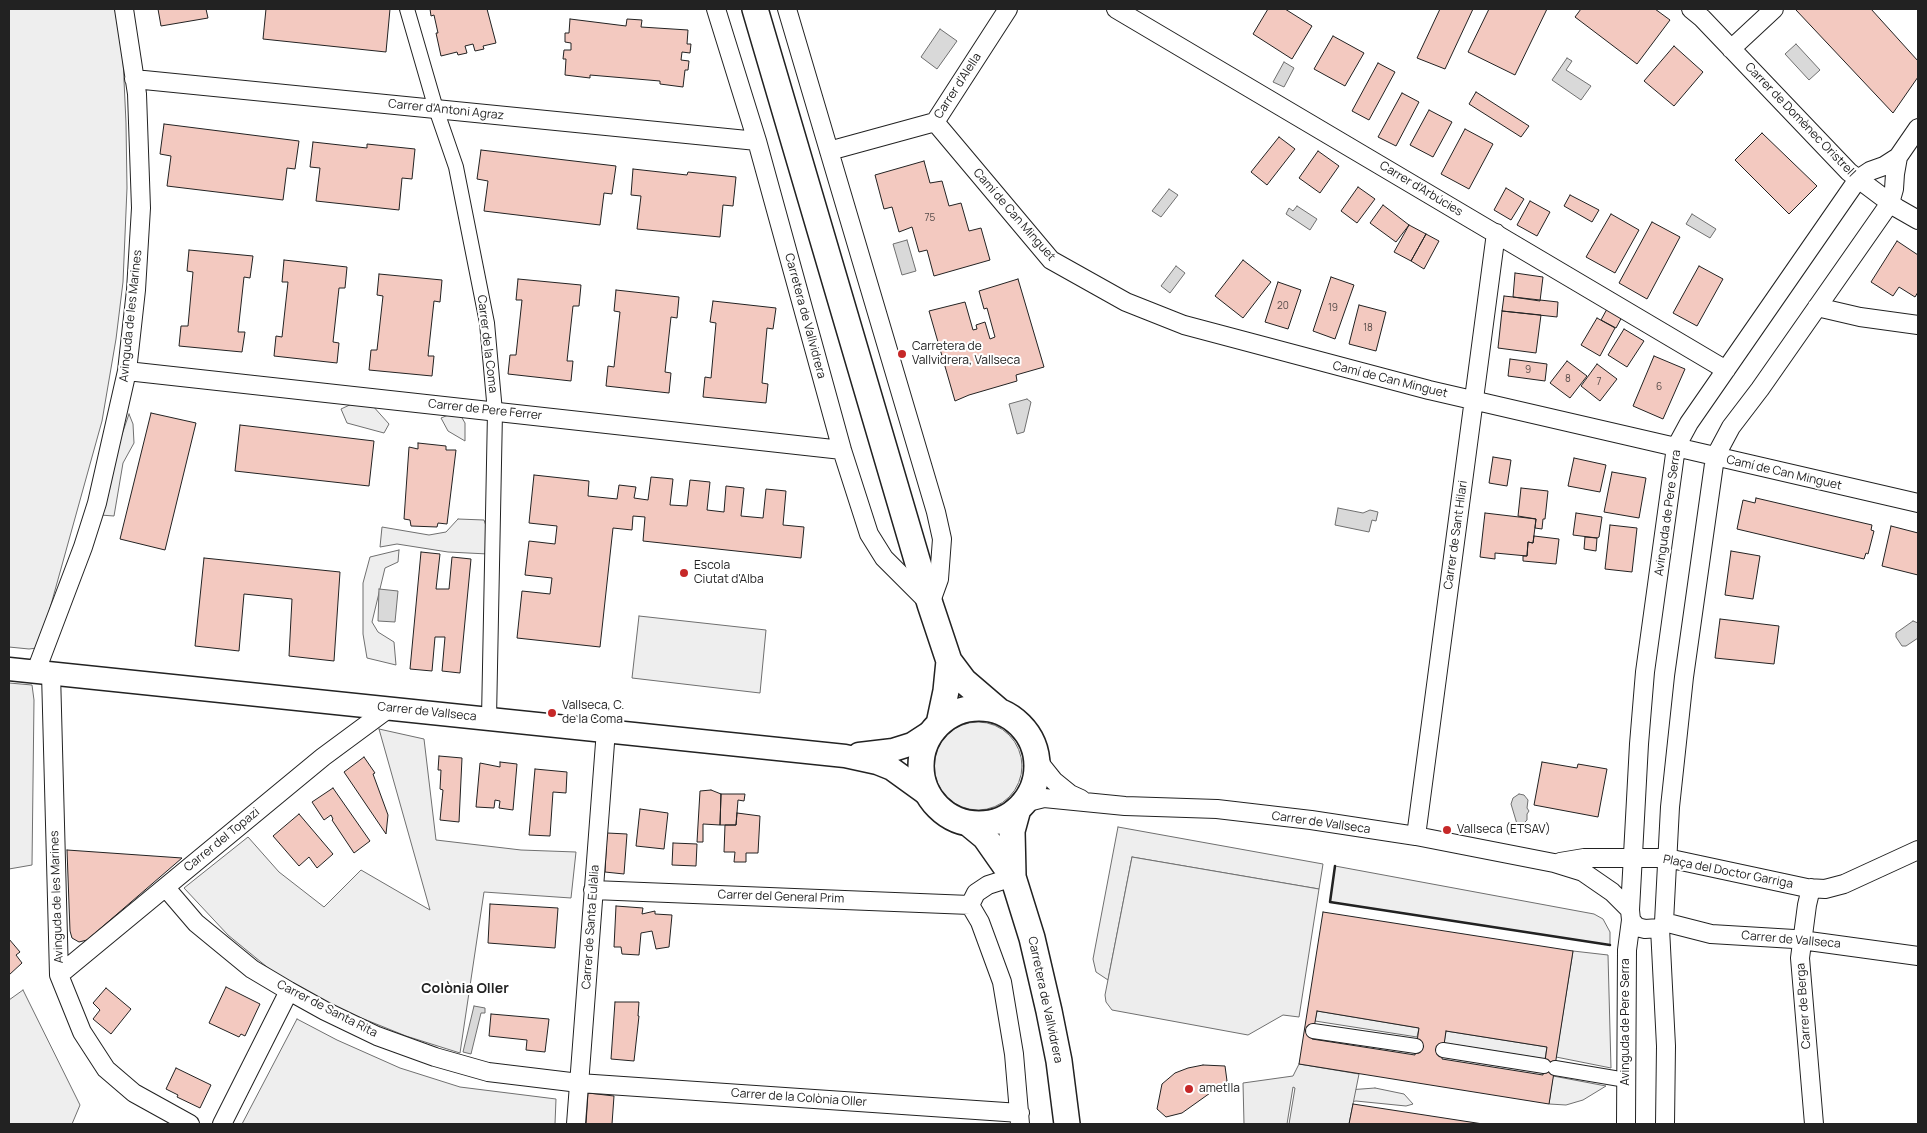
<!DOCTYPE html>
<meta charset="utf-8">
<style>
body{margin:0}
#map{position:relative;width:1927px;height:1133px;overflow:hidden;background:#fff;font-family:Manrope,sans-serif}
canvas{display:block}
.frame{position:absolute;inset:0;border:10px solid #222;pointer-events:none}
</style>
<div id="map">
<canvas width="1927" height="1133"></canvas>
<div class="frame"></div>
</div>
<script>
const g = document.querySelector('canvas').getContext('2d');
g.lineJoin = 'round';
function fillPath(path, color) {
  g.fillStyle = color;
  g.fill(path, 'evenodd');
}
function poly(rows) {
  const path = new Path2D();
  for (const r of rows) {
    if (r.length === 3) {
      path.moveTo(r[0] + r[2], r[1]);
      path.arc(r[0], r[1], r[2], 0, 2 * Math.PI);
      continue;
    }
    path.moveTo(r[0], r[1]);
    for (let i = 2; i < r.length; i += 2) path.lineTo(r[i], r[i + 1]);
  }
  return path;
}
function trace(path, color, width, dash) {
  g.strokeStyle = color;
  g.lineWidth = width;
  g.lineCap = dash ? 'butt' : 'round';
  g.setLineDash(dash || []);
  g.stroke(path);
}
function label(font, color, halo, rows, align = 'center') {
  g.font = font + ' Manrope,sans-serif';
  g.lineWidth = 4;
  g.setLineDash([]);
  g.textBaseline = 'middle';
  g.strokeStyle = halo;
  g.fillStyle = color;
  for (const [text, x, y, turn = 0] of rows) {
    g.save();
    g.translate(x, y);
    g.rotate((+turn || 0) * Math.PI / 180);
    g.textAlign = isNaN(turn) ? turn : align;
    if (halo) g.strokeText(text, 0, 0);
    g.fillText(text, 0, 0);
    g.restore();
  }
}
const green = poly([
 [9,9,115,9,123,59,126,123,127,188,123,282,116,339,102,421,42,637,37,648,29,649,9,647,9,9],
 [356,402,372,405,389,424,384,433,347,423,341,409,356,402],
 [458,411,465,423,465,441,448,431,441,418,458,411],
 [129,414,133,424,134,443,123,463,114,516,100,515,119,443,129,414],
 [458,519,484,520,488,532,488,554,448,552,397,544,380,547,382,527,429,535,446,532,458,519],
 [399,550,398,562,385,568,372,622,378,632,394,642,396,665,367,658,363,634,363,583,370,557,399,550],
 [639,616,766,630,760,693,632,678,639,616],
 [9,683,32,685,34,700,32,865,9,869,9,683],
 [978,766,44],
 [379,729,424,739,436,840,521,850,576,852,571,898,484,892,460,1053,406,1036,344,1011,278,976,228,935,184,888,248,837,279,872,324,907,361,870,430,910,379,729],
 [1118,827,1323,864,1319,889,1132,857,1108,980,1096,972,1093,959,1118,827],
 [1335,866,1594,914,1603,919,1610,932,1610,945,1330,902,1335,866],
 [1573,951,1608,955,1611,1068,1556,1057,1573,951],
 [23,990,80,1105,72,1124,9,1124,9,1000,23,990],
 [1317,1011,1419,1028,1417,1037,1315,1021,1317,1011],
 [297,1019,337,1040,400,1068,460,1087,556,1099,555,1124,242,1124,297,1019],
 [1446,1031,1547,1047,1545,1059,1444,1043,1446,1031],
 [1553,1076,1606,1086,1583,1100,1566,1105,1549,1104,1553,1076],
 [1375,1088,1404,1094,1413,1104,1406,1106,1356,1101,1349,1102,1348,1090,1375,1088]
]);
fillPath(green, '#eee');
trace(green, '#6f6f6f', 1);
const parking = poly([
 [1132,857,1319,889,1299,1017,1283,1015,1248,1035,1112,1010,1106,1002,1105,995,1132,857],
 [1299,1064,1359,1074,1349,1124,1289,1124,1295,1088,1293,1087,1287,1124,1244,1124,1243,1083,1293,1076,1299,1064]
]);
fillPath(parking, '#ededed');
trace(parking, '#6f6f6f', 1);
const water = poly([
 [940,29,957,41,937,69,921,57,940,29],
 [1796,44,1820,70,1809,80,1785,54,1796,44],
 [1567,58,1572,61,1566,70,1591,86,1581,100,1552,80,1567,58],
 [1284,62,1294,68,1284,87,1273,82,1284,62],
 [1169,189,1178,195,1161,217,1152,211,1169,189],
 [1297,206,1317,219,1310,230,1286,214,1289,208,1293,211,1297,206],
 [1692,214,1716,229,1710,238,1686,224,1692,214],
 [907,240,916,271,902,275,893,244,907,240],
 [1176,266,1185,273,1170,293,1161,286,1176,266],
 [1027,399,1031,402,1024,432,1017,434,1009,404,1027,399],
 [1338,508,1363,513,1370,510,1378,512,1376,521,1372,520,1369,532,1335,525,1338,508],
 [379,589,398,591,395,622,378,621,379,589],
 [1913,621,1918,623,1918,638,1906,646,1902,646,1896,637,1896,633,1913,621],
 [1519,794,1524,795,1528,800,1527,808,1529,811,1527,814,1527,820,1521,826,1517,824,1511,804,1513,798,1519,794],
 [474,1006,485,1008,485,1013,481,1013,471,1054,463,1052,474,1006]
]);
fillPath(water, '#d9d9d9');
trace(water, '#6f6f6f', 1);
const building = poly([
 [158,9,206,9,208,18,161,26,158,9],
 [266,9,390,9,386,52,263,39,266,9],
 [430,9,487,9,496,43,483,46,484,49,475,51,473,44,465,46,467,53,458,55,457,52,441,56,436,33,438,33,434,15,431,16,430,9],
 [1268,9,1285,9,1312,26,1292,59,1253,34,1268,9],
 [1440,9,1473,9,1445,69,1417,58,1440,9],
 [1489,9,1547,9,1515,75,1468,52,1489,9],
 [1581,9,1655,9,1670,20,1637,64,1575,17,1581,9],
 [1798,9,1871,9,1918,61,1918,77,1893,113,1796,10,1798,9],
 [570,19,626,26,627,19,642,20,641,27,688,30,687,44,691,44,690,53,682,52,681,60,689,61,688,70,685,70,683,87,660,84,660,81,590,75,590,78,565,75,566,59,563,59,564,50,571,50,571,43,565,42,565,33,569,33,570,19],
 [1333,36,1364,53,1345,86,1314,69,1333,36],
 [1674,46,1703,72,1674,106,1644,81,1674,46],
 [1378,63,1395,72,1369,120,1352,111,1378,63],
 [1476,92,1529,126,1521,137,1469,104,1476,92],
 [1402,93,1419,102,1396,146,1378,137,1402,93],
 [1429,110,1452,122,1433,157,1410,145,1429,110],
 [164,124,299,141,295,169,287,168,283,200,167,186,171,156,160,154,164,124],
 [1465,129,1493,144,1469,189,1441,174,1465,129],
 [1762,133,1817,186,1789,214,1735,160,1762,133],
 [1279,137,1295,149,1267,185,1251,172,1279,137],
 [313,142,367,148,367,144,415,149,412,179,402,178,399,210,316,201,320,168,310,167,313,142],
 [481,150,616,166,612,194,604,193,600,225,484,211,488,181,477,179,481,150],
 [1318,151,1339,166,1320,193,1299,178,1318,151],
 [924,161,930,183,942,181,949,206,961,203,969,231,981,228,990,260,934,276,927,250,919,252,912,227,899,232,892,207,884,209,875,175,924,161],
 [633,169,687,175,688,172,736,177,733,206,723,205,720,237,637,229,641,196,631,195,633,169],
 [1358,187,1375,199,1357,223,1341,211,1358,187],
 [1506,188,1524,199,1511,220,1494,210,1506,188],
 [1570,195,1599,210,1592,222,1564,206,1570,195],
 [1530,201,1550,212,1537,236,1517,225,1530,201],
 [1383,205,1409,225,1396,242,1370,223,1383,205],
 [1611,214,1639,230,1615,273,1586,257,1611,214],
 [1652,222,1680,237,1647,299,1619,283,1652,222],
 [1409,225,1426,234,1411,261,1394,252,1409,225],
 [1426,234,1439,241,1424,269,1411,261,1426,234],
 [1897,241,1918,255,1918,292,1915,297,1899,287,1893,296,1871,282,1897,241],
 [189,250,253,256,250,278,244,277,238,332,245,332,242,352,179,346,181,326,188,326,193,272,187,271,189,250],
 [284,260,347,267,345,288,339,288,333,342,339,343,337,363,274,356,276,336,282,337,288,282,282,282,284,260],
 [1243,260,1271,282,1243,318,1215,296,1243,260],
 [1699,266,1723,279,1697,326,1673,313,1699,266],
 [1515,273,1543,277,1540,301,1513,297,1515,273],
 [379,274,442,280,440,302,434,301,428,356,434,356,432,376,369,370,371,350,377,350,383,296,377,295,379,274],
 [1331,277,1354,285,1335,339,1313,331,1331,277],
 [518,279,581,285,579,306,573,306,567,361,573,361,571,381,508,374,510,355,516,355,522,300,516,300,518,279],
 [1018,279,1044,367,1016,375,1017,381,969,395,955,401,929,311,965,302,973,330,977,329,976,325,985,322,990,339,995,337,987,308,984,309,979,291,1018,279],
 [1278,282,1301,290,1288,329,1265,322,1278,282],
 [616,290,679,297,677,318,671,317,665,372,671,373,669,393,606,386,608,366,614,367,620,312,614,311,616,290],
 [1504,296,1558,302,1557,317,1502,311,1504,296],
 [713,301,776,308,773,329,767,328,762,383,768,384,766,403,703,397,705,377,711,378,716,323,710,322,713,301],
 [1359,305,1386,312,1376,351,1349,344,1359,305],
 [1607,309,1622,317,1616,328,1601,320,1607,309],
 [1502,311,1541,315,1536,353,1498,348,1502,311],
 [1597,318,1615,328,1600,356,1581,345,1597,318],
 [1624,329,1644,341,1627,367,1608,355,1624,329],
 [1654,356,1685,369,1663,419,1633,406,1654,356],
 [1510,359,1547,364,1545,381,1508,376,1510,359],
 [1567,361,1587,376,1570,398,1550,383,1567,361],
 [1597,364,1617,379,1600,401,1581,386,1597,364],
 [151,413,196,423,165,550,120,539,151,413],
 [240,425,374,441,369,486,235,471,240,425],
 [418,443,446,446,446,450,456,450,447,524,438,523,437,527,411,526,410,520,404,519,409,447,418,449,418,443],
 [1493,457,1511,460,1507,486,1489,483,1493,457],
 [1574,458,1606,465,1600,492,1568,486,1574,458],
 [1612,472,1646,478,1639,518,1604,512,1612,472],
 [534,475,589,481,588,496,617,499,619,485,636,487,634,498,648,500,651,477,673,479,670,505,687,506,690,480,710,482,707,510,724,512,726,486,744,488,741,516,763,518,766,489,786,491,783,525,804,527,801,558,643,541,645,517,633,516,632,530,613,528,600,647,517,638,522,591,550,594,552,578,525,575,529,541,555,544,557,526,529,523,534,475],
 [1521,488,1548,491,1545,519,1543,519,1542,529,1535,528,1536,519,1518,516,1521,488],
 [1756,498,1872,525,1871,530,1874,531,1868,554,1866,553,1864,559,1737,529,1743,500,1755,503,1756,498],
 [1485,513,1536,519,1533,543,1528,542,1527,556,1495,553,1495,559,1480,557,1485,513],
 [1576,513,1602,517,1599,537,1597,538,1573,535,1576,513],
 [1610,525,1637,528,1632,572,1605,569,1610,525],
 [1891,526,1918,533,1918,575,1882,566,1891,526],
 [1534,536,1559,539,1556,564,1523,561,1523,556,1527,556,1528,542,1533,543,1534,536],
 [1585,537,1597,538,1596,551,1584,549,1585,537],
 [1731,551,1760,556,1753,599,1725,595,1731,551],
 [421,552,440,554,436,589,449,589,452,557,471,559,460,673,442,671,445,637,435,637,432,671,410,669,421,552],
 [204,558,340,572,334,661,289,656,292,599,244,594,239,651,195,646,204,558],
 [1720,619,1779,626,1774,664,1715,658,1720,619],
 [439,756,462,758,459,822,440,820,443,790,440,789,441,770,438,770,439,756],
 [364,757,375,773,373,774,388,815,386,834,344,772,364,757],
 [500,762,517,764,513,810,499,808,500,801,495,800,494,808,476,807,480,763,500,767,500,762],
 [1542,762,1577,768,1578,764,1607,769,1598,817,1534,805,1542,762],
 [535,769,567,772,566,793,553,792,550,836,529,835,535,769],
 [333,788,370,841,354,853,332,820,333,819,331,815,324,820,312,802,333,788],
 [711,790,721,794,720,825,703,824,703,842,697,842,700,791,711,790],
 [721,794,745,794,744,801,738,800,736,825,720,825,721,794],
 [640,809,668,813,664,849,636,846,640,809],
 [737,813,760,816,758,853,746,853,746,862,734,862,735,852,724,852,725,825,736,825,737,813],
 [299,814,333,854,317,868,309,857,299,866,273,836,299,814],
 [607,833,627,834,624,874,605,872,607,833],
 [673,843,697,844,696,866,672,865,673,843],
 [67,850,182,858,87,940,79,942,72,938,70,931,67,850],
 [490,904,558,908,555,948,488,943,490,904],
 [616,906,643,908,642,914,655,911,655,914,672,915,669,947,656,949,652,931,641,933,639,955,622,954,621,947,614,947,616,906],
 [1323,912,1573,951,1549,1104,1299,1064,1323,912],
 [1317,1011,1419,1028,1415,1055,1312,1039,1317,1011],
 [1446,1031,1547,1047,1543,1075,1442,1059,1446,1031],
 [9,939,20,952,16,955,22,963,9,975,9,939],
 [226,987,260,1004,245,1036,241,1034,239,1037,209,1023,226,987],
 [106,988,131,1009,111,1034,93,1019,100,1010,93,1003,106,988],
 [615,1002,639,1002,638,1016,639,1016,634,1061,611,1059,615,1002],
 [491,1014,549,1019,545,1052,526,1050,527,1040,489,1036,491,1014],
 [1203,1065,1225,1066,1227,1081,1182,1113,1166,1117,1157,1109,1162,1084,1175,1073,1188,1068,1203,1065],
 [176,1068,211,1085,200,1108,177,1097,178,1095,166,1089,176,1068],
 [588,1093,614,1096,612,1124,586,1124,588,1093],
 [1353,1104,1483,1124,1349,1124,1353,1104]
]);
fillPath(building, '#f3c9c0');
trace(building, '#222', 1);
const pedestrian = poly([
 [407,9,436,109,456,167,487,323,495,412,489,718],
 [1313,1031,1416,1046],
 [1443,1050,1544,1066],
 [1555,1068,1626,1080]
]);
const minor = poly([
 [716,9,757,141,842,450,869,534,884,558,930,604,939,579,942,539,936,512,787,9],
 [1116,9,1726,370],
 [1691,9,1702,18,1849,172,1897,208,1918,220],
 [1731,49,1774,9],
 [134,79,757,141],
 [935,122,1051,260,1126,302,1184,325,1429,390,1918,503],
 [829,151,935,122,1008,9],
 [1898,157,1895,174,1894,189,1890,203,1760,389,1731,427,1715,457,1684,677,1670,807,1664,922,1660,928,1645,929,1637,927,1631,920,1630,910,1639,744,1645,672,1676,447,1689,423,1858,179,1870,171,1884,166,1898,157,1918,128],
 [1817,307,1860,317,1918,325],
 [127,371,842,450],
 [36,671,83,547,97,503,127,371,136,290,141,208,137,94,124,9],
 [51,673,59,975,82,1032,106,1069,134,1093,190,1124],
 [1035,750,1042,766,1054,781,1070,794,1081,799],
 [1024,803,1044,798,1125,806,1217,809,1311,820,1416,836,1554,863,1583,872,1612,892,1630,910],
 [1416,836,1496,233],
 [1560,862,1584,858,1667,858,1807,888,1825,889,1844,884,1918,850],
 [166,888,196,923,252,969,289,991,325,1011,377,1036,435,1057,488,1072,579,1083,1020,1113],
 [1811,888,1807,905,1800,958,1814,1124],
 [593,890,970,905],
 [970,905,980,922,1002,982,1014,1054,1020,1124],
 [970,905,976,893,988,885,1013,877],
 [1664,922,1711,934,1794,939,1918,956],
 [1660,928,1666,1046,1665,1124],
 [59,975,323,757,388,709],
 [222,1124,289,991],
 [576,1124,606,730],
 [1626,1124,1627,950,1631,920]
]);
const tertiary = poly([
 [9,669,845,756,877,763,892,769,928,795],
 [859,754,893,750,912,744,932,731]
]);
const secondary = poly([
 [755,9,930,604,949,661,964,681,999,711],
 [979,766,58],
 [939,724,946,691,949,661],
 [968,823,985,837,1013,877,1032,938,1049,1011,1059,1061,1067,1124],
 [1013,875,1012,831,1018,809]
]);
trace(pedestrian, '#222', 16);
trace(minor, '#222', 20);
trace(tertiary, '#222', 25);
trace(secondary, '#222', 28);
trace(pedestrian, '#fff', 14);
trace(minor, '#fff', 18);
trace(tertiary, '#fff', 22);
trace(secondary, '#fff', 25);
trace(poly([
 [1335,866,1330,902,1610,945]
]), '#222', 2.5);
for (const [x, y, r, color] of [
 [902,354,5,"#c62828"],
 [684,573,5,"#c62828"],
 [552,713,5,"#c62828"],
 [1447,830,5,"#c62828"],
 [1189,1089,5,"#c62828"]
]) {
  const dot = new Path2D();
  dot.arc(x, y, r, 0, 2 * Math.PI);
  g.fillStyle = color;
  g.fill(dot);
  trace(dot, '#fff', 2);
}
label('10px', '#564c4a', null, [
 ["75",930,218],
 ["20",1283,306],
 ["19",1333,308],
 ["18",1368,328],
 ["9",1528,370],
 ["8",1568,379],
 ["7",1599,382],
 ["6",1659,387]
]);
label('12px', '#222', '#fff', [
 ["Carrer d'Alella",958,86,-57],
 ["Carrer d'Antoni Agraz",446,110,6],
 ["Carrer de Domènec Oristrell",1800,120,46],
 ["Carrer d'Arbúcies",1421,189,31],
 ["Camí de Can Minguet",1014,215,49],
 ["Avinguda de les Marines",131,316,-84],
 ["Carretera de Vallvidrera",805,316,75],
 ["Carrer de la Coma",487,344,83],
 ["Camí de Can Minguet",1390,380,14],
 ["Carrer de Pere Ferrer",485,410,6],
 ["Camí de Can Minguet",1784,473,13],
 ["Avinguda de Pere Serra",1668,513,-82],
 ["Carrer de Sant Hilari",1456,535,-82],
 ["Carrer de Vallseca",427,712,6],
 ["Carrer de Vallseca",1321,823,8],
 ["Carrer del Topazi",222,840,-39],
 ["Plaça del Doctor Garriga",1728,872,11],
 ["Avinguda de les Marines",57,897,-92],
 ["Carrer del General Prim",781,897,2],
 ["Carrer de Santa Eulàlia",591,927,-86],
 ["Carrer de Vallseca",1791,940,5],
 ["Carretera de Vallvidrera",1045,1000,78],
 ["Carrer de Berga",1804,1006,-94],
 ["Carrer de Santa Rita",327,1009,27],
 ["Avinguda de Pere Serra",1626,1022,-90],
 ["Carrer de la Colònia Oller",799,1098,4]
]);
label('12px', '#222', '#fff', [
 ["Carretera de",912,347],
 ["Vallvidrera, Vallseca",912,361],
 ["Escola",694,566],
 ["Ciutat d'Alba",694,580],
 ["Vallseca, C.",562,706],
 ["de la Coma",562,720],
 ["Vallseca (ETSAV)",1457,830],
 ["ametlla",1199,1089]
], 'left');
label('bold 14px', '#222', '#fff', [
 ["Colònia Oller",465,989]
]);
</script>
